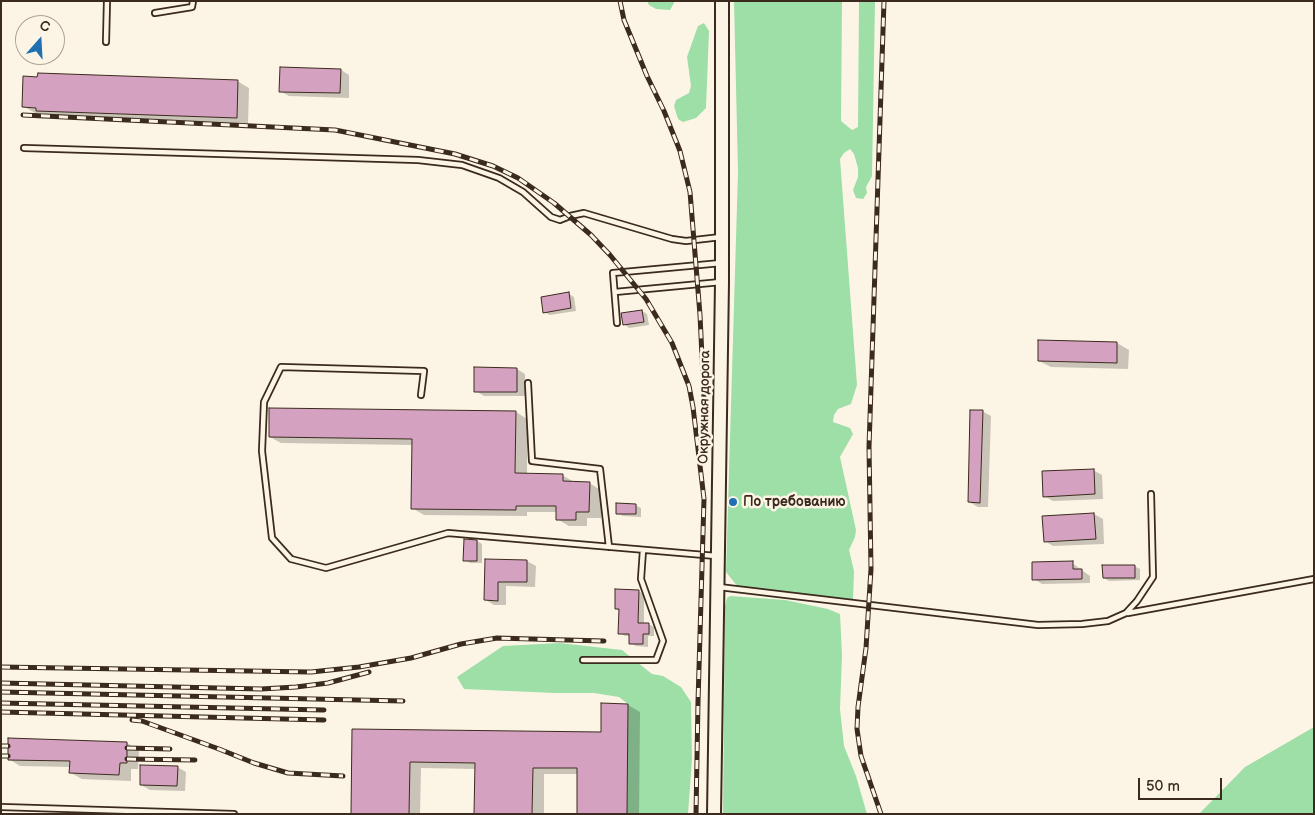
<!DOCTYPE html>
<meta charset="utf-8">
<style>
body{margin:0}
#map{position:relative;width:1315px;height:815px;overflow:hidden;background:#fcf5e5;font-family:"Balsamiq Sans",sans-serif}
canvas{display:block}
.frame{position:absolute;inset:0;border:2px solid #3b2a1e;pointer-events:none}
.north{position:absolute;left:15px;top:15px;width:50px;height:50px;box-sizing:border-box;background:#fcf5e5;border:1px solid #afa495;border-radius:50%;rotate:19deg;font-size:14px;font-weight:700;line-height:20px;text-align:center;color:#3b2a1e}
.north::after{content:'';display:block;margin:auto;width:18px;height:22px;background:#1f6fb2;clip-path:polygon(50% 0,100% 100%,50% 72%,0 100%)}
.scale{position:absolute;left:1138px;top:778px;width:84px;height:22px;box-sizing:border-box;border:2px solid #3b2a1e;border-top:0;padding-left:6px;font-size:15px;line-height:18px;white-space:nowrap;color:#3b2a1e;-webkit-text-stroke:4px #fcf5e5;paint-order:stroke}
</style>
<div id="map">
<canvas width="1315" height="815"></canvas>
<div class="frame"></div>
<div class="north">С</div>
<div class="scale">50 m</div>
</div>
<script>
const g = document.querySelector('canvas').getContext('2d');
g.lineJoin = 'round';
function fillPath(path, color) {
  g.fillStyle = color;
  g.fill(path, 'evenodd');
}
function poly(rows) {
  const path = new Path2D();
  for (const r of rows) {
    path.moveTo(r[0], r[1]);
    for (let i = 2; i < r.length; i += 2) path.lineTo(r[i], r[i + 1]);
  }
  return path;
}
function trace(path, color, width, dash) {
  g.strokeStyle = color;
  g.lineWidth = width;
  g.lineCap = dash ? 'butt' : 'round';
  g.setLineDash(dash || []);
  g.stroke(path);
}
function label(font, color, halo, rows, align = 'center') {
  g.font = font + ' "Balsamiq Sans",sans-serif';
  g.lineWidth = 5;
  g.setLineDash([]);
  g.textBaseline = 'middle';
  g.strokeStyle = halo;
  g.fillStyle = color;
  for (const [text, x, y, turn = 0] of rows) {
    g.save();
    g.translate(x, y);
    g.rotate((+turn || 0) * Math.PI / 180);
    g.textAlign = isNaN(turn) ? turn : align;
    if (halo) g.strokeText(text, 0, 0);
    g.fillText(text, 0, 0);
    g.restore();
  }
}
fillPath(poly([
 [647,1,675,1,670,10,656,9,649,5],
 [734,1,842,1,841,121,852,130,858,127,859,1,875,1,872,176,866,187,867,193,863,199,856,198,853,190,858,177,858,168,854,154,850,149,844,153,840,159,857,385,851,404,838,409,834,415,833,422,850,428,853,434,840,457,856,530,855,537,849,550,854,571,853,600,738,587,726,572,738,172],
 [704,23,709,31,706,108,696,118,683,122,678,119,674,106,676,100,689,93,691,86,687,57,698,26],
 [730,596,785,600,828,609,840,614,842,655,840,709,844,746,856,776,867,814,723,814,725,606,727,598],
 [559,643,622,650,652,674,663,676,681,687,691,702,692,759,688,814,627,814,628,704,619,697,594,693,554,693,464,689,457,677,503,646],
 [1314,727,1314,814,1199,814,1245,767]
]), '#9edea7');
fillPath(poly([
 [341,70,349,75,349,98,289,96,280,91],
 [237,81,249,88,248,124,49,117,42,113,35,113,23,106],
 [569,294,574,297,576,311,550,315,544,312],
 [642,311,647,314,649,325,629,328,624,324],
 [1039,341,1117,343,1129,350,1128,369,1051,367,1039,361],
 [517,369,525,374,525,396,484,396,476,391],
 [982,411,991,416,988,507,978,507,969,502],
 [516,412,527,419,527,474,562,475,574,482,589,483,601,490,601,518,587,518,587,526,569,526,557,519,558,512,527,512,527,516,424,515,412,508,413,445,281,443,270,437],
 [1093,470,1102,475,1103,499,1053,501,1044,496],
 [635,505,641,508,641,517,623,516,617,513],
 [1094,514,1103,519,1104,544,1053,546,1045,541],
 [477,541,482,544,482,563,470,563,465,560],
 [486,560,527,561,536,566,535,587,506,586,506,605,494,605,486,600],
 [1072,563,1090,576,1090,583,1042,584,1034,579],
 [1134,566,1140,569,1140,580,1109,581,1104,578],
 [638,591,644,594,644,624,648,624,654,627,654,636,648,636,648,647,636,646,630,643,630,636,625,636,620,633,620,611,616,609],
 [602,704,628,705,640,712,639,814,578,814,578,774,544,774,544,814,475,814,476,769,421,768,420,814,352,814,353,730,602,733],
 [9,740,127,743,139,750,138,769,131,769,131,781,82,779,71,773,71,767,20,766,9,759],
 [177,767,186,772,185,791,150,790,141,785]
]), '#0003');
const building = poly([
 [280,67,341,69,340,93,279,92,280,67],
 [38,73,238,80,237,118,36,111,36,108,22,107,23,76,37,77,38,73],
 [569,292,571,308,543,313,541,297,569,292],
 [642,310,644,322,623,325,621,313,642,310],
 [1038,340,1117,342,1117,363,1038,361,1038,340],
 [474,367,517,368,517,392,474,392,474,367],
 [269,408,516,411,515,473,563,474,563,481,590,482,589,512,576,512,576,520,556,520,556,506,516,506,516,510,411,509,412,439,269,437,269,408],
 [970,410,983,410,980,503,968,502,970,410],
 [1094,469,1095,494,1043,497,1042,471,1094,469],
 [616,503,636,504,636,514,616,514,616,503],
 [1094,513,1096,539,1044,542,1042,516,1094,513],
 [464,539,477,540,477,561,463,561,464,539],
 [485,559,527,560,527,582,498,582,498,601,484,600,485,559],
 [1073,561,1073,569,1082,569,1082,579,1032,580,1032,562,1073,561],
 [1102,565,1135,565,1135,578,1103,578,1102,565],
 [615,589,639,590,638,623,649,623,649,634,643,634,643,644,629,644,629,634,618,634,619,609,615,609,615,589],
 [601,703,628,704,627,814,577,814,577,768,533,768,532,814,474,814,475,763,410,762,409,814,351,814,352,729,601,732,601,703],
 [8,738,127,742,127,763,120,763,119,775,69,773,70,761,8,760,8,738],
 [140,765,178,766,177,786,140,785,140,765]
]);
fillPath(building, '#d4a2c0');
trace(building, '#3b2a1e', 1);
const lane = poly([
 [155,13,192,7,193,1],
 [106,42,107,1],
 [24,148,418,160,462,165,499,178,523,192,551,217,560,220,570,216,584,213,672,239,686,241,721,237],
 [615,292,721,282],
 [617,323,613,273,721,263],
 [528,383,532,461,600,469,609,547],
 [421,395,424,371,281,367,264,402,262,451,272,538,291,559,326,568,448,533,716,556],
 [719,587,1038,625,1082,624,1108,621,1126,613,1137,601,1153,577,1151,494],
 [1128,613,1314,579],
 [583,660,656,660,663,641,641,579,643,550],
 [1,807,234,814]
]);
const secondary = poly([
 [714,814,722,282,722,1]
]);
trace(lane, '#3b2a1e', 8);
trace(secondary, '#3b2a1e', 16);
trace(lane, '#fcf5e5', 4.5);
trace(secondary, '#fcf5e5', 12);
const rail = poly([
 [620,1,624,20,647,76,664,111,680,151,690,192,700,315,705,419,705,454],
 [23,115,335,130,455,154,493,166,518,178,554,203,591,235,610,255,646,299,672,343,689,386,693,407,704,499,698,702,696,814],
 [1,667,311,672,359,667,411,658,461,644,497,638,604,641],
 [1,683,261,689,296,687,328,683,369,672],
 [1,692,403,701],
 [1,703,324,710],
 [1,712,324,720],
 [132,720,142,721,219,749,254,763,288,773,343,776],
 [1,746,8,746],
 [127,748,170,749],
 [1,756,8,756],
 [127,759,195,760],
 [881,814,861,756,857,729,858,707,866,648,871,569,869,447,884,1]
]);
trace(rail, '#3b2a1e', 5);
trace(rail, '#fcf5e5', 3, [9]);
for (const [x, y, r, color] of [
 [733,502,5,"#1f6fb2"]
]) {
  const dot = new Path2D();
  dot.arc(x, y, r, 0, 2 * Math.PI);
  g.fillStyle = color;
  g.fill(dot);
  trace(dot, '#fcf5e5', 2);
}
label('14px', '#3b2a1e', '#fcf5e5', [
 ["Окружная дорога",705,407,-89]
]);
label('bold 14px', '#3b2a1e', '#fcf5e5', [
 ["По требованию",743,502]
], 'left');
</script>
